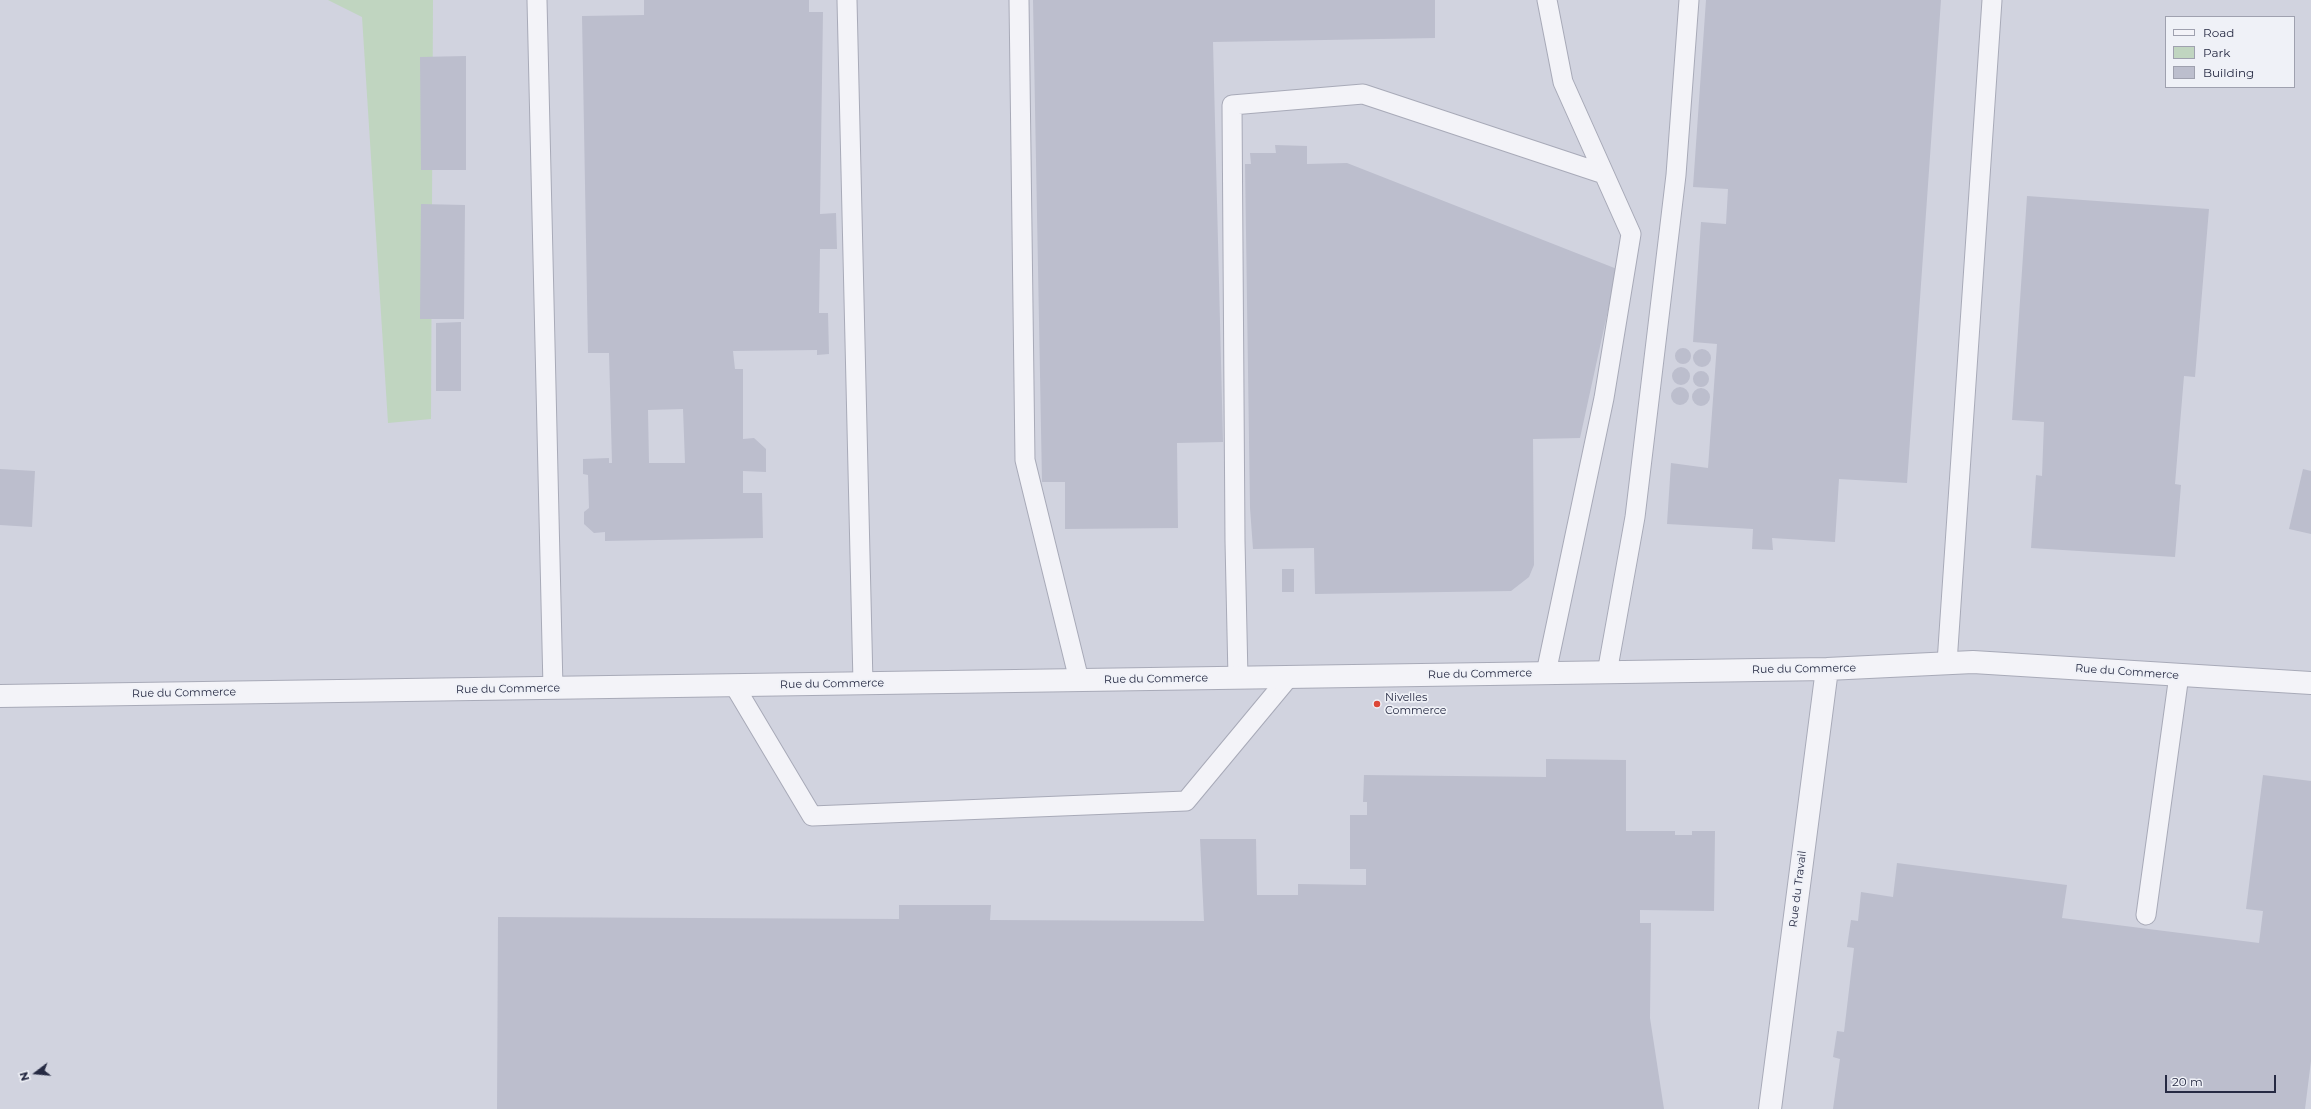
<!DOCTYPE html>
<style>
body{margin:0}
#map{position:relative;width:2311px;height:1109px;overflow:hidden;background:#dfe1ea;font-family:Montserrat,sans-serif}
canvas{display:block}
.legend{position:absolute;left:2165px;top:16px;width:130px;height:72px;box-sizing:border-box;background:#eff1f7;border:1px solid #9fa1af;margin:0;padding:5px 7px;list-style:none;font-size:12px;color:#262a43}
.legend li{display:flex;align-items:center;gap:8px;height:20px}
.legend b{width:20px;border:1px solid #9fa1af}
.north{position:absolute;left:16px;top:1053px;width:40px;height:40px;-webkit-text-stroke:3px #eff1f7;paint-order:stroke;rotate:254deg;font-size:11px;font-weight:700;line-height:16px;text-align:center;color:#262a43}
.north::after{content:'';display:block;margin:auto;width:14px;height:18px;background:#262a43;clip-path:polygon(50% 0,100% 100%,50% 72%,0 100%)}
.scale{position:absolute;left:2165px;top:1075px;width:111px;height:18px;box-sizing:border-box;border:2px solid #262a43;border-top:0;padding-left:5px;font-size:12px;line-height:14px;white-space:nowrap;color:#262a43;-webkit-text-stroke:3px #eff1f7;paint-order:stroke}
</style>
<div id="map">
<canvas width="2311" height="1109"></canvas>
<ul class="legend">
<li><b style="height:5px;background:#f3f3f8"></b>Road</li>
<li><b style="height:11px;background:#c0d5c0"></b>Park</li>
<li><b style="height:11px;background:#bcbecd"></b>Building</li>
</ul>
<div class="north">N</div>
<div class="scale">20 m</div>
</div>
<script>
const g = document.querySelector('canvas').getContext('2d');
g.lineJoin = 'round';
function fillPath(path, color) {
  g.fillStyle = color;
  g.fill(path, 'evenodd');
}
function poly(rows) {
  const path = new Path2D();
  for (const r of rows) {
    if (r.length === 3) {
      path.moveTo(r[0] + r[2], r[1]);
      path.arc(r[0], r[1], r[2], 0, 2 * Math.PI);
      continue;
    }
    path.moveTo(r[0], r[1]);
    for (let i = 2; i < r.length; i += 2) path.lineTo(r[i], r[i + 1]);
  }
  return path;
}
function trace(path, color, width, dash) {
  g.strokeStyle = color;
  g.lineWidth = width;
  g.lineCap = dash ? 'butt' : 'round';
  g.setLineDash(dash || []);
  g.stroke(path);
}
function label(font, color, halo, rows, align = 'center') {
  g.font = font + ' Montserrat,sans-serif';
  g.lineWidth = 3.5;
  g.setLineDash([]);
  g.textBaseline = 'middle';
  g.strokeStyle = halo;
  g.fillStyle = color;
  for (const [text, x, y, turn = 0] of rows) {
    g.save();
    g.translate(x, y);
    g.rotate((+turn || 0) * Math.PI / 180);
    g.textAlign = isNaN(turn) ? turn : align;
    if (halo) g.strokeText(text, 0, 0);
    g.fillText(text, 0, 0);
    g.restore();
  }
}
fillPath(poly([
 [0,0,2311,0,2311,1109,0,1109],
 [2166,17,2294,17,2294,87,2166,87]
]), '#d1d3df');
fillPath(poly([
 [328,0,433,0,431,419,388,423,362,17]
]), '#c0d5c0');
fillPath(poly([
 [644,0,809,0,809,12,823,12,820,214,836,213,837,249,820,249,819,313,828,313,829,354,817,355,817,350,733,351,735,369,743,369,743,439,754,438,766,449,766,472,743,471,743,493,762,493,763,538,605,541,605,532,594,533,584,524,584,512,589,508,588,475,583,474,583,459,609,458,609,463,612,463,609,353,588,353,582,16,644,15],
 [683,409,685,463,649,463,648,410],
 [1033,0,1435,0,1435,38,1213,42,1223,442,1177,443,1178,528,1065,529,1065,482,1042,482],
 [1706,0,1941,0,1907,483,1839,479,1835,542,1772,538,1773,550,1752,549,1753,529,1667,524,1671,463,1708,468,1717,344,1693,342,1701,222,1726,224,1728,189,1693,187],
 [466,56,466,170,421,170,420,57],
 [1275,145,1307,146,1307,164,1347,163,1617,269,1580,438,1533,439,1534,565,1529,577,1511,591,1315,594,1314,548,1253,549,1250,508,1245,164,1251,164,1250,153,1276,153],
 [2027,196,2209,209,2195,377,2184,376,2175,484,2181,485,2175,557,2031,548,2036,475,2042,476,2044,422,2012,420],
 [421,204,465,205,464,319,420,319],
 [461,322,461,391,436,391,436,323],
 [1683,356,8],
 [1702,358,9],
 [1681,376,9],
 [1701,379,8],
 [1680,396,9],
 [1701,397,9],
 [0,469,35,471,32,527,0,525],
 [2303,469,2311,471,2311,534,2289,529],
 [1282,569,1294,569,1294,592,1282,592],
 [1546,759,1626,760,1626,831,1675,831,1675,835,1692,835,1692,831,1715,831,1714,911,1640,910,1640,923,1651,923,1650,1018,1664,1109,497,1109,498,917,899,919,899,905,991,905,990,920,1204,921,1200,839,1256,839,1257,895,1298,895,1298,884,1366,885,1366,869,1350,869,1350,815,1367,815,1367,802,1363,802,1364,775,1546,777],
 [2263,775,2311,781,2311,1061,2305,1109,1833,1109,1840,1059,1833,1057,1837,1031,1844,1032,1854,948,1847,947,1851,920,1858,921,1861,892,1893,897,1897,863,2067,885,2062,918,2259,943,2263,911,2246,909]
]), '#bcbecd');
const service = poly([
 [537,0,553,688],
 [847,0,863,683],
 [1019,0,1025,460,1079,680],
 [1947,663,1992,0],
 [1546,673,1604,398,1631,234,1563,82,1547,0],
 [1607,673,1635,517,1676,175,1689,0],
 [1238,678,1235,541,1232,105,1363,94,1604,174],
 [734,685,812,816,1186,801,1289,677],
 [2146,915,2179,675]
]);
const minor = poly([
 [0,696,1827,669,1973,662,2311,683],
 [1770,1109,1827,669]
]);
trace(service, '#a8aab8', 21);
trace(minor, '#a8aab8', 24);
trace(service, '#f3f3f8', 19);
trace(minor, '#f3f3f8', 22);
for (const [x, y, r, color] of [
 [1377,704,4,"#dc4737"]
]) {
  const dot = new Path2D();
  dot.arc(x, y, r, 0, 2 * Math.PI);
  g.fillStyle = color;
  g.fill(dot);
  trace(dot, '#eff1f7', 1.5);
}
label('11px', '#262a43', '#eff1f7', [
 ["Rue du Commerce",1804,669,-1],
 ["Rue du Commerce",2127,672,4],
 ["Rue du Commerce",1480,674,-1],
 ["Rue du Commerce",1156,679,-1],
 ["Rue du Commerce",832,684,-1],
 ["Rue du Commerce",508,689,-1],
 ["Rue du Commerce",184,693,-1],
 ["Rue du Travail",1798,889,-83]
]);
label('11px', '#262a43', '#eff1f7', [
 ["Nivelles",1385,698],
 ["Commerce",1385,711]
], 'left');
</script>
